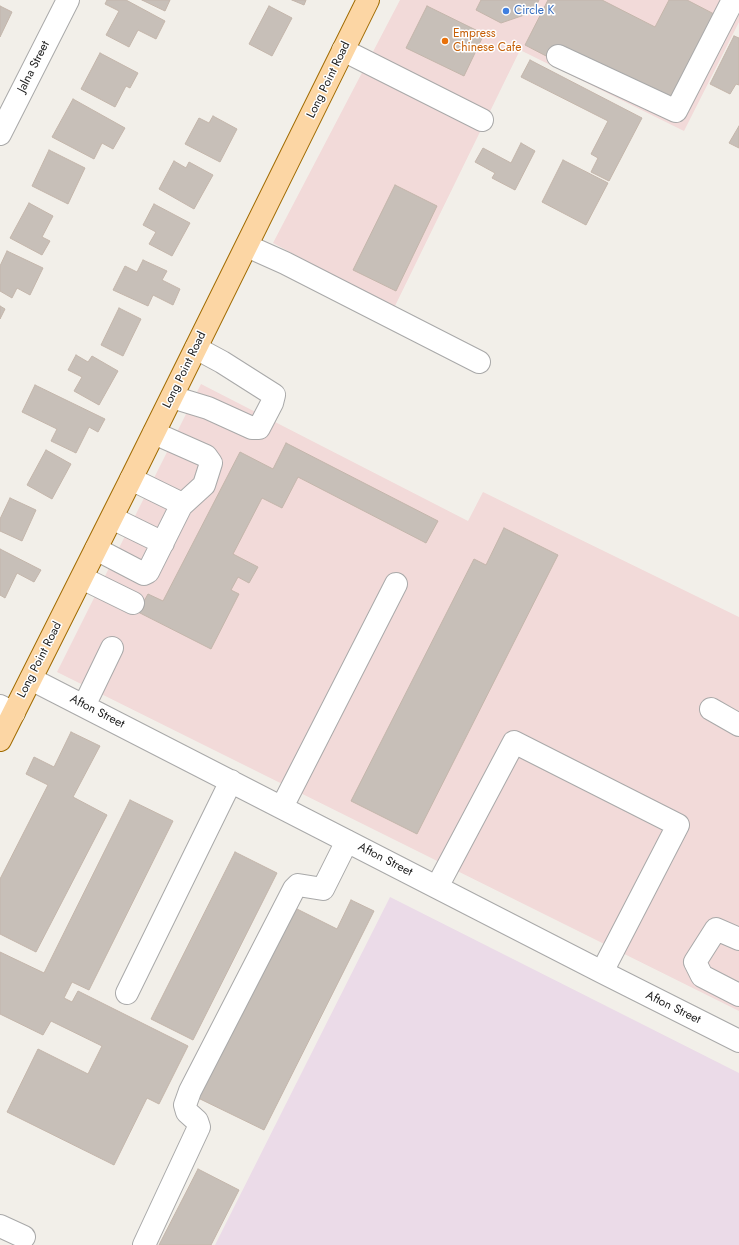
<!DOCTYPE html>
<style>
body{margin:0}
canvas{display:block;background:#f2efe9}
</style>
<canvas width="739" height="1245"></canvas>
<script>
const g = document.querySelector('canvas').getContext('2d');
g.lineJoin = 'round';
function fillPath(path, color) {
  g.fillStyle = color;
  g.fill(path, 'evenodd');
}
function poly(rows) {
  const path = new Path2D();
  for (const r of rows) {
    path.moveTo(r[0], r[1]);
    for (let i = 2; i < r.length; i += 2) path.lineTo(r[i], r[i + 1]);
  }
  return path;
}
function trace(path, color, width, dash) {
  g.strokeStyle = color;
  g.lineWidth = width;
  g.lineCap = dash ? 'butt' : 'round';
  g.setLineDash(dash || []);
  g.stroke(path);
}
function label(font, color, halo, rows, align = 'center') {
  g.font = font + ' Jost,sans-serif';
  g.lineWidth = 3;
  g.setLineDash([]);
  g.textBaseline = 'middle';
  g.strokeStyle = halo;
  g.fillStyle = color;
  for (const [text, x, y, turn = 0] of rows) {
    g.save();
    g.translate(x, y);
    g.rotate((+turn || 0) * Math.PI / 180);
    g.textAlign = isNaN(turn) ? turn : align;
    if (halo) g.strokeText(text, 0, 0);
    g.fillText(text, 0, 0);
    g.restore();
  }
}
fillPath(poly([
 [400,0,545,0,535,20,545,0,739,0,739,22,684,131,520,50,394,308,273,243],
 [201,384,468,521,483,492,739,617,739,1011,57,672]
]), '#f2dad9');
fillPath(poly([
 [390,897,739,1073,739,1245,215,1245]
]), '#ebdbe8');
const building = poly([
 [107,0,126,0,165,21,156,39,138,30,129,47,106,35,119,11,105,4,107,0],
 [142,0,170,0,165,11,142,0],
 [292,0,306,0,304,5,292,0],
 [481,0,539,0,533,12,501,23,476,10,481,0],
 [548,0,602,0,655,27,669,0,687,0,714,14,669,102,550,58,525,45,548,0],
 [0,6,12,12,0,37,0,6],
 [269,6,292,18,272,56,249,44,269,6],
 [427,6,484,34,464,76,406,48,427,6],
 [734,36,739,38,739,85,736,84,730,94,710,84,734,36],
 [100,53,138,73,130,88,126,86,115,107,81,89,100,53],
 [530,60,642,118,609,181,591,172,598,158,591,154,608,121,521,77,530,60],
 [73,99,125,128,113,149,102,143,94,159,52,137,73,99],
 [213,116,237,129,220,162,185,144,199,118,209,123,213,116],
 [739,126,739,148,729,143,739,126],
 [521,143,535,151,515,190,492,178,495,173,475,162,483,148,511,163,521,143],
 [49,150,85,168,68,204,32,186,49,150],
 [563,160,608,183,586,225,542,202,563,160],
 [174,161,186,168,189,162,213,175,194,209,159,189,174,161],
 [395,185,437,206,396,291,353,270,395,185],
 [29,203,53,216,42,237,50,241,42,255,10,238,29,203],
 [154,204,190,223,172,256,149,244,156,232,143,225,154,204],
 [7,251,43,268,30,295,17,288,12,298,0,291,0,266,7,251],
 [143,260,167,271,162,280,180,289,173,305,153,295,148,306,113,290,125,266,137,272,143,260],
 [0,306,5,309,0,319,0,306],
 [119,308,141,319,123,356,101,345,119,308],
 [76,355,88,362,92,356,118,371,99,405,74,391,82,377,68,370,76,355],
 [35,385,105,419,98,432,89,427,76,453,51,441,57,429,22,412,35,385],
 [286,443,438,521,426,543,298,477,282,508,262,498,233,554,258,567,249,583,238,577,231,590,239,594,211,649,138,612,148,594,163,601,240,452,273,469,286,443],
 [46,450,71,464,52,499,27,485,46,450],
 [10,498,36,510,22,541,0,531,0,519,10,498],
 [504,528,558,555,417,834,351,801,474,559,486,565,504,528],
 [0,549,41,570,34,582,17,573,5,598,0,595,0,549],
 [71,732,100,746,73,797,107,815,36,952,0,934,0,879,48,785,26,774,34,757,54,767,71,732],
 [130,800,173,821,89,990,72,982,64,998,72,1002,78,991,188,1046,159,1104,147,1098,114,1165,7,1112,38,1049,88,1074,102,1046,51,1021,43,1035,0,1014,0,952,44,973,130,800],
 [235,852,277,873,193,1040,151,1019,235,852],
 [351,900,374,911,264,1130,196,1097,291,906,337,929,351,900],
 [198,1169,239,1190,211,1245,159,1245,198,1169]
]);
fillPath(building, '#c7bfb8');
trace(building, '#c4b6ab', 1);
const minor = poly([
 [343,50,482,120],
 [558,56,676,111,733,0],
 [0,134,68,0],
 [247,246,285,263,479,362],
 [172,397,208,408,252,428,259,428,272,403,274,395,222,362,196,348],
 [154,433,206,456,211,463,204,485,181,506],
 [112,518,163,543],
 [96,549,144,574,148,572,181,506,178,502,131,479],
 [82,578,133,603],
 [31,679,602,972,739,1041],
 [0,706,14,713],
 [84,706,112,648],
 [711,709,739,725],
 [282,807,396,584],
 [437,887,514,742,678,825,602,972],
 [739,939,716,929,695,962,702,976,739,995],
 [127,993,231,781],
 [0,1226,24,1237],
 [144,1245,199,1127,197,1121,187,1112,185,1105,190,1091,294,889,298,885,323,889,347,841]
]);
const major = poly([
 [0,740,131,479,368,0]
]);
trace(minor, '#a9a9a9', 24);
trace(major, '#a06b00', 24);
trace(minor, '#fff', 22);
trace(major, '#fcd6a4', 22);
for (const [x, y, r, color] of [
 [506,11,4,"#3f7fe0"],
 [445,41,4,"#e8710a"]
]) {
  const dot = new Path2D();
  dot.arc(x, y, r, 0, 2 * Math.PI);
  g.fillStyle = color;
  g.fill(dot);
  trace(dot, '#fff', 1.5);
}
label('12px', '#366cbe', '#fff', [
 ["Circle K",514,11]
], 'left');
label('12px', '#c56008', '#fff', [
 ["Empress",453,34],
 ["Chinese Cafe",453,48]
], 'left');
label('12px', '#222', '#fff', [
 ["Jalna Street",34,67,-63],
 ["Long Point Road",329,80,-64],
 ["Long Point Road",185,370,-64],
 ["Long Point Road",40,660,-63],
 ["Afton Street",97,712,27],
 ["Afton Street",385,860,27],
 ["Afton Street",673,1008,26]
]);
</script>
